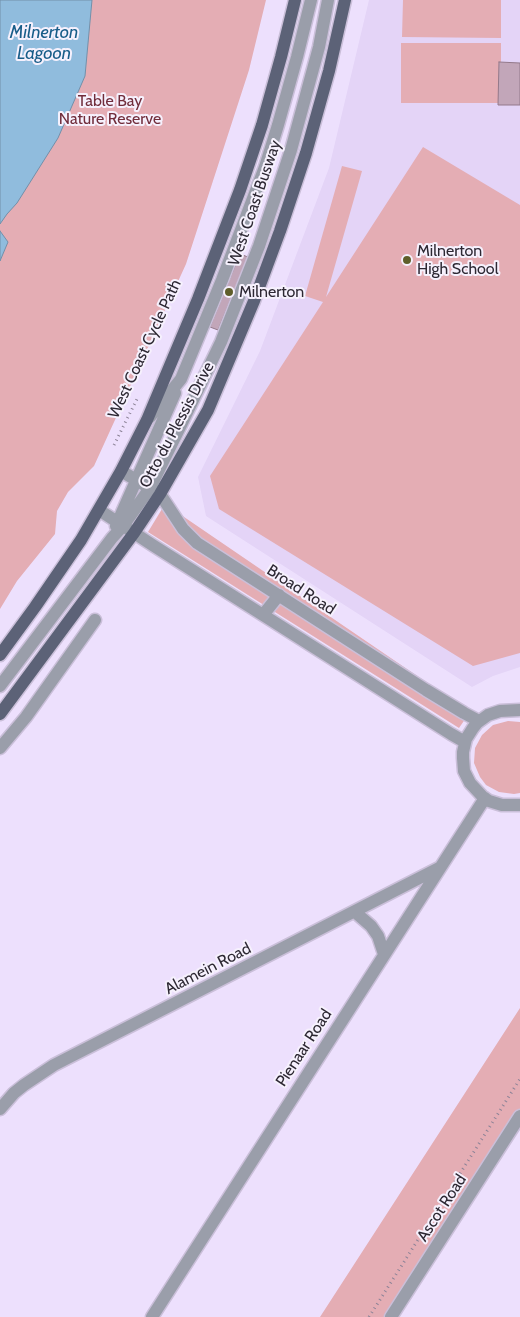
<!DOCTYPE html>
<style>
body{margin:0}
canvas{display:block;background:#ede0fd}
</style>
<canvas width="520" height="1317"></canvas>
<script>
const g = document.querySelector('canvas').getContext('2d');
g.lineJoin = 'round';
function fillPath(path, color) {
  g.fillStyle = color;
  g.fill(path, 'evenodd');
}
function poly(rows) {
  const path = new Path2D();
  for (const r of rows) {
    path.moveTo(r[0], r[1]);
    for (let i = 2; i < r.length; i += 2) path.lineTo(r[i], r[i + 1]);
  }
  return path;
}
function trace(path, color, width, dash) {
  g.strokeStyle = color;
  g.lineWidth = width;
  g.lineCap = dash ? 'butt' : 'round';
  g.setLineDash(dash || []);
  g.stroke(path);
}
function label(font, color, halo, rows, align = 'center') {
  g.font = font + ' Cabin,sans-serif';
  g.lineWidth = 4;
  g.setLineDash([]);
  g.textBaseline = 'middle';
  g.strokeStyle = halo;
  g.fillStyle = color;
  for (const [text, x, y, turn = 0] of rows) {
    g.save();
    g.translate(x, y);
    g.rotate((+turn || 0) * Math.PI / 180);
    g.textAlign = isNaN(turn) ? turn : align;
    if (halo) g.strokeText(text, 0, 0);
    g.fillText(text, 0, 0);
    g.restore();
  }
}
fillPath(poly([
 [369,0,520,0,520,667,493,676,472,687,206,516,198,477,260,351,329,168]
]), '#e4d4f7');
fillPath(poly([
 [0,0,266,0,249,70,186,264,94,466,68,492,57,511,55,534,17,581,0,609],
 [403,0,501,0,501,38,402,37],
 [401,43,501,43,501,103,401,103],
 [423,147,520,205,520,653,473,666,219,509,210,476,323,302,305,296,342,166,362,171,326,297],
 [165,504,470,712,459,728,148,532],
 [508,721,520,722,520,793,514,794,499,792,486,785,480,777,474,763,475,748,482,735,493,725],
 [520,1008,520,1116,391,1317,320,1317]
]), '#e4adb4');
const water = poly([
 [0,0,92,0,85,76,58,138,17,203,7,214,0,224,0,0],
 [0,231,8,242,0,261,0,231]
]);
fillPath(water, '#90bcdd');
trace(water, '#7290aa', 1);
const building = poly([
 [499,62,520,63,520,105,498,105,499,62],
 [240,254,248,257,218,330,210,327,240,254]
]);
fillPath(building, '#c2a6b9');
trace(building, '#93798a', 1);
const minor = poly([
 [150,417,181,379,222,280,265,167,278,125,297,57,311,0],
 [121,471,160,494,183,529,197,543,426,690,464,713,479,721],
 [99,510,154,546,451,734,465,742],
 [116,526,175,393],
 [263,615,279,595],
 [0,686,112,538,123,526,150,488,178,431,221,342,259,246,291,150,319,47,328,0],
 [520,710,500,711,488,715,477,723,473,728,466,739,463,752,463,758,464,771,470,783,483,797,489,801,502,805,520,805],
 [0,748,26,717,95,620],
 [355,912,371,926,378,936,384,954],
 [0,1109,14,1093,24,1085,54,1065,439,868],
 [152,1317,485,798],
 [391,1317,520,1116]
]);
const major = poly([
 [0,655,35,607,81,540,121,471,147,420,198,299,240,190,262,125,281,57,295,0],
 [0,714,134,533,160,494,208,410,254,301,280,231,306,153,329,71,345,0]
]);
trace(minor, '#cabfd9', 15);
trace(major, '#cabfd9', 15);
trace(poly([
 [114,445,137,399],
 [369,1317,520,1079]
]), '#8b8296', 3, [1, 4]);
trace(minor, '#9a9eaa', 12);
trace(major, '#5c6277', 12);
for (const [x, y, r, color] of [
 [407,260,5,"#5f5e2a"],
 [229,292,5,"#5f5e2a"]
]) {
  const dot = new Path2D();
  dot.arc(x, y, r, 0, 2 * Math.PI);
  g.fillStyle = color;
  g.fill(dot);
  trace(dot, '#f6f1fd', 2);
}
label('16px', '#712d3b', '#f6f1fd', [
 ["Table Bay",110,101],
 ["Nature Reserve",110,119]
]);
label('16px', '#2d2833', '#f6f1fd', [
 ["West Coast Busway",255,203,-71],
 ["West Coast Cycle Path",145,349,-65],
 ["Otto du Plessis Drive",177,425,-62],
 ["Broad Road",301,590,33],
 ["Alamein Road",208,969,-27],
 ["Pienaar Road",304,1048,-57],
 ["Ascot Road",442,1208,-57]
]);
label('16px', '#2d2833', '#f6f1fd', [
 ["Milnerton",417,251],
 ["High School",417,269],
 ["Milnerton",239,292]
], 'left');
label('italic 18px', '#185d89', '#f6f1fd', [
 ["Milnerton",44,33],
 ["Lagoon",44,54]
]);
</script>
